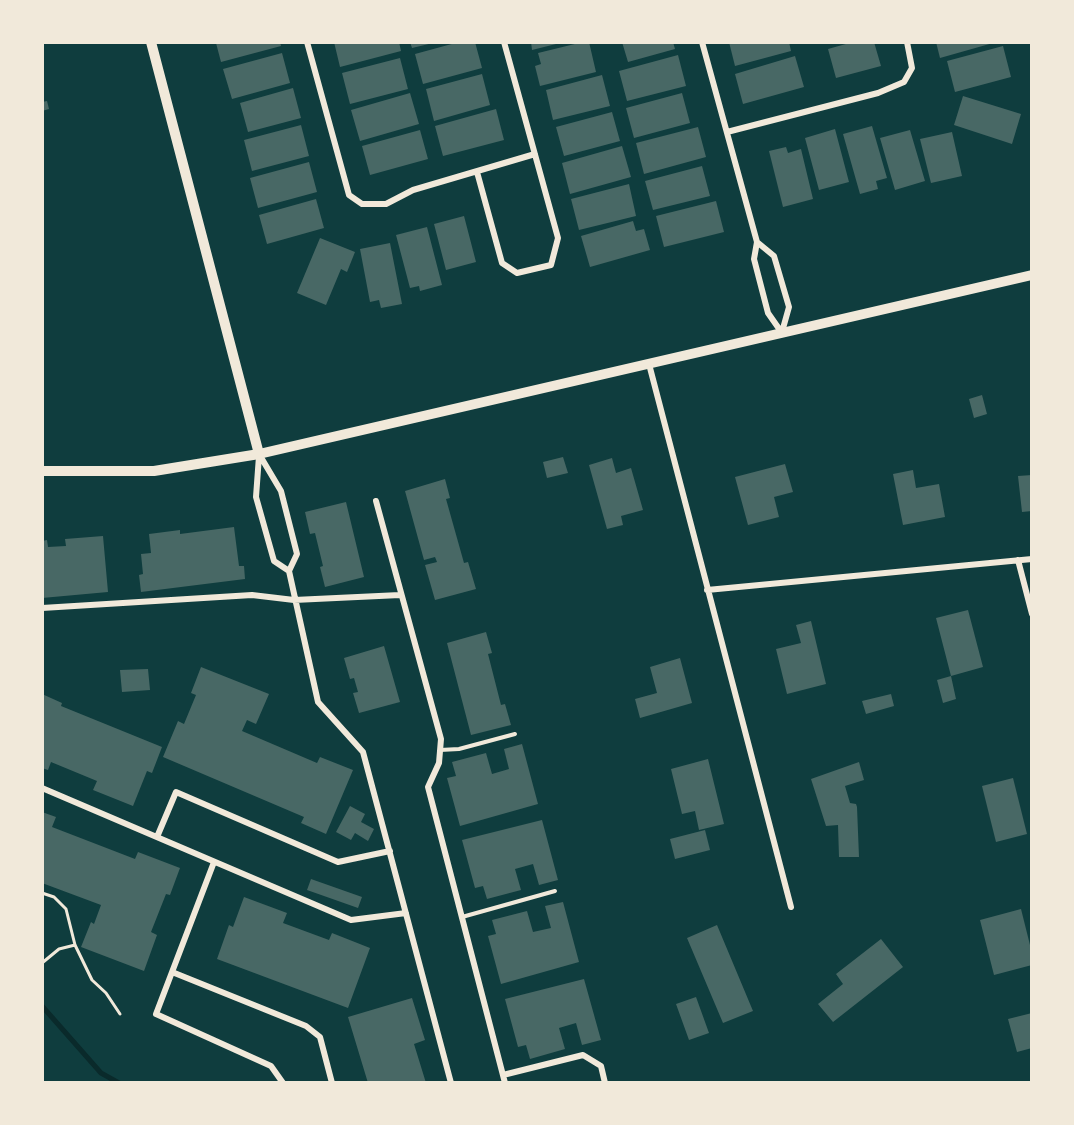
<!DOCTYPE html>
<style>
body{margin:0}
#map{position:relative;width:1074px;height:1125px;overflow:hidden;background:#0f3d3e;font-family:"Libre Baskerville",serif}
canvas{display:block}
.frame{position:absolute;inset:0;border:44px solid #f1e9da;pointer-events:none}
</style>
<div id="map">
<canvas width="1074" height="1125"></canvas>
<div class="frame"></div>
</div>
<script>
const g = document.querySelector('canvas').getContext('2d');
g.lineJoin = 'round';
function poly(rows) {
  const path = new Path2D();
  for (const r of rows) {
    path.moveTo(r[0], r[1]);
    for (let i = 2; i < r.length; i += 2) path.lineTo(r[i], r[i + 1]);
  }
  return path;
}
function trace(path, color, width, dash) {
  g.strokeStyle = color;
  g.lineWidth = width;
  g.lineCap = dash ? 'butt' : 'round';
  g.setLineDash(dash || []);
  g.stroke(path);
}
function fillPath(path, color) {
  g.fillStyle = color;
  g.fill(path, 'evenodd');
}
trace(poly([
 [42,1006,101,1073,119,1083]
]), '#0a2a2b', 5);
fillPath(poly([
 [222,42,280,42,281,46,221,62,216,43],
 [334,42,399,42,401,51,340,67],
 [410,42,433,42,433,43,412,48],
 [459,42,475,42,482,68,423,84,415,54],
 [531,42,559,42,560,43,532,50],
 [583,42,589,42,596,72,540,86,535,66,541,64,538,53],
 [622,42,673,42,675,49,628,62],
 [729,42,789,42,791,51,735,66],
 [853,42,874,42,881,66,836,78,828,49],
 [936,42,993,42,993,43,940,58],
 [1003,46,1011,77,955,92,947,61],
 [282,53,290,83,232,99,223,69],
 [678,55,686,86,627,101,619,71],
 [795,56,804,87,743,104,735,74],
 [400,58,408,89,350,104,342,73],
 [482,74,490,105,434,121,426,89],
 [602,75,610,106,553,120,546,90],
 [293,88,301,118,248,132,240,103],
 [410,93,419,124,360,141,351,110],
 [682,93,690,123,634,138,626,108],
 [963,96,1021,114,1012,144,954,125],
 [47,101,49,109,42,111,42,102],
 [496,109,504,140,443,156,435,126],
 [612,112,620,141,564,156,556,127],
 [301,125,309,156,252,171,244,140],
 [872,126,887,178,876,181,878,189,860,194,843,134],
 [698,127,706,157,644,174,636,143],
 [835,129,849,182,819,190,805,138],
 [420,130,428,159,370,175,362,146],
 [910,130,925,181,895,190,880,138],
 [952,132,962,176,931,183,920,139],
 [622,146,631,177,570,194,562,163],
 [786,147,788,153,801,149,813,199,783,207,769,151],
 [309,162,317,192,258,208,250,178],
 [702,166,710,196,653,210,645,181],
 [629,184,636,216,579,230,571,199],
 [316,199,324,228,267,244,259,215],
 [716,201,724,232,664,247,656,216],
 [464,216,476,262,446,270,434,224],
 [633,221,636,231,644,229,650,250,590,267,581,236],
 [427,227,442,285,420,291,419,286,410,288,396,235],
 [320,238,355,252,347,272,341,269,326,305,297,293],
 [390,243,402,304,381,308,379,300,370,302,360,249],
 [982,395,987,414,974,418,969,399],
 [563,457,568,473,547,478,543,462],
 [612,458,616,473,631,468,643,510,621,516,623,525,607,529,589,465],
 [785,464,793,492,774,497,779,517,748,525,735,477],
 [913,470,916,488,939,484,945,517,903,525,893,474],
 [1032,475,1032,511,1022,512,1018,476],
 [445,479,450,498,446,499,464,563,468,562,476,589,435,600,425,565,437,562,435,557,424,560,405,491],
 [346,502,364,577,325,587,320,567,323,566,315,533,310,534,305,512],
 [234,527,239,566,244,566,245,579,141,592,139,575,143,574,141,554,151,553,149,534,180,530,180,534],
 [103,536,108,592,42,598,42,541,47,540,48,547,66,546,65,539],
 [968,610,983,667,951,676,936,618],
 [811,621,826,684,787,694,776,649,801,643,796,625],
 [486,632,492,653,488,654,501,705,505,704,511,725,471,735,447,643],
 [384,646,400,702,359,713,353,693,358,692,354,678,350,679,344,658],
 [680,658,692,703,640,718,635,699,657,693,650,667],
 [201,667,269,694,256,724,247,720,242,731,317,763,320,757,353,770,326,834,301,823,304,817,163,757,178,721,184,724,196,695,191,693],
 [148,669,150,690,122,692,120,670],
 [951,676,956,699,943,703,937,680],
 [42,694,62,703,61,706,162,747,152,773,147,771,133,806,93,790,97,781,51,762,48,770,42,768],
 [891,694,894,706,866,714,862,701],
 [522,744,538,804,460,826,447,778,456,776,452,762,486,753,492,774,509,769,504,749],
 [708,759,724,824,699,830,695,811,682,814,671,769],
 [859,762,864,780,845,786,850,803,856,804,857,807,859,857,839,857,838,825,826,826,811,779],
 [1013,778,1027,834,996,842,982,786],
 [350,806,365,814,361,822,374,829,368,841,355,833,351,840,336,832],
 [42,812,56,817,52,827,135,859,138,852,180,868,170,895,166,894,151,932,157,935,144,971,81,947,91,922,94,924,101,905,42,883],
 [542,820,558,880,539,885,533,864,515,869,521,890,487,899,483,886,475,888,462,840],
 [705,830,710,850,675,859,670,839],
 [311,879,362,897,358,908,307,890],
 [244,897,287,913,283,923,329,940,332,933,370,948,348,1008,217,959,229,925,233,927],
 [563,902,579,962,501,984,488,936,496,934,492,920,527,911,533,932,551,928,545,906],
 [1021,909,1032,953,1032,965,994,975,980,920],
 [717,925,753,1011,723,1023,687,938],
 [881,939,903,967,833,1022,818,1004,843,984,836,974],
 [584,979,601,1040,582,1045,576,1023,559,1028,565,1049,530,1059,526,1045,518,1047,505,999],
 [696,997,709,1033,689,1040,676,1004],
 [412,998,425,1040,414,1044,426,1083,368,1083,348,1017],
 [1032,1013,1032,1048,1017,1052,1008,1019]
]), '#486865');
trace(poly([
 [42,893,54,897,66,909,75,945,92,980,106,993,120,1014],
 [42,963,59,949,75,945]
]), '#f1e9da', 3);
trace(poly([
 [440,750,459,749,515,734],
 [462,917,555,891]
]), '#f1e9da', 4);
trace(poly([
 [307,42,349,195,362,204,386,204,413,190,535,154],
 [702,42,757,242,754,259,768,313,782,333],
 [727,132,878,93,904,82,912,68,907,42],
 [477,172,502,263,517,273,551,265,558,238,504,42],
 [757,242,774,256,789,307,782,332],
 [649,364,791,907],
 [259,454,281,491,297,554,289,571,318,702,363,752,451,1083],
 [259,456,256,497,274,561,289,571],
 [376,501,441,739,439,763,428,787,505,1083],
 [1018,560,1032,614],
 [707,590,1032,559],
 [42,608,252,595,294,600,400,595],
 [42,788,351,920,406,913],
 [157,837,176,792,338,862,390,851],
 [214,862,156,1014,271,1066,283,1083],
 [172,972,306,1026,320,1037,332,1083],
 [503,1075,583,1055,601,1066,605,1083]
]), '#f1e9da', 6);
trace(poly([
 [151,42,259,454]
]), '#f1e9da', 10);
trace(poly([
 [42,471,154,471,259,454,1032,275]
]), '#f1e9da', 10);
</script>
